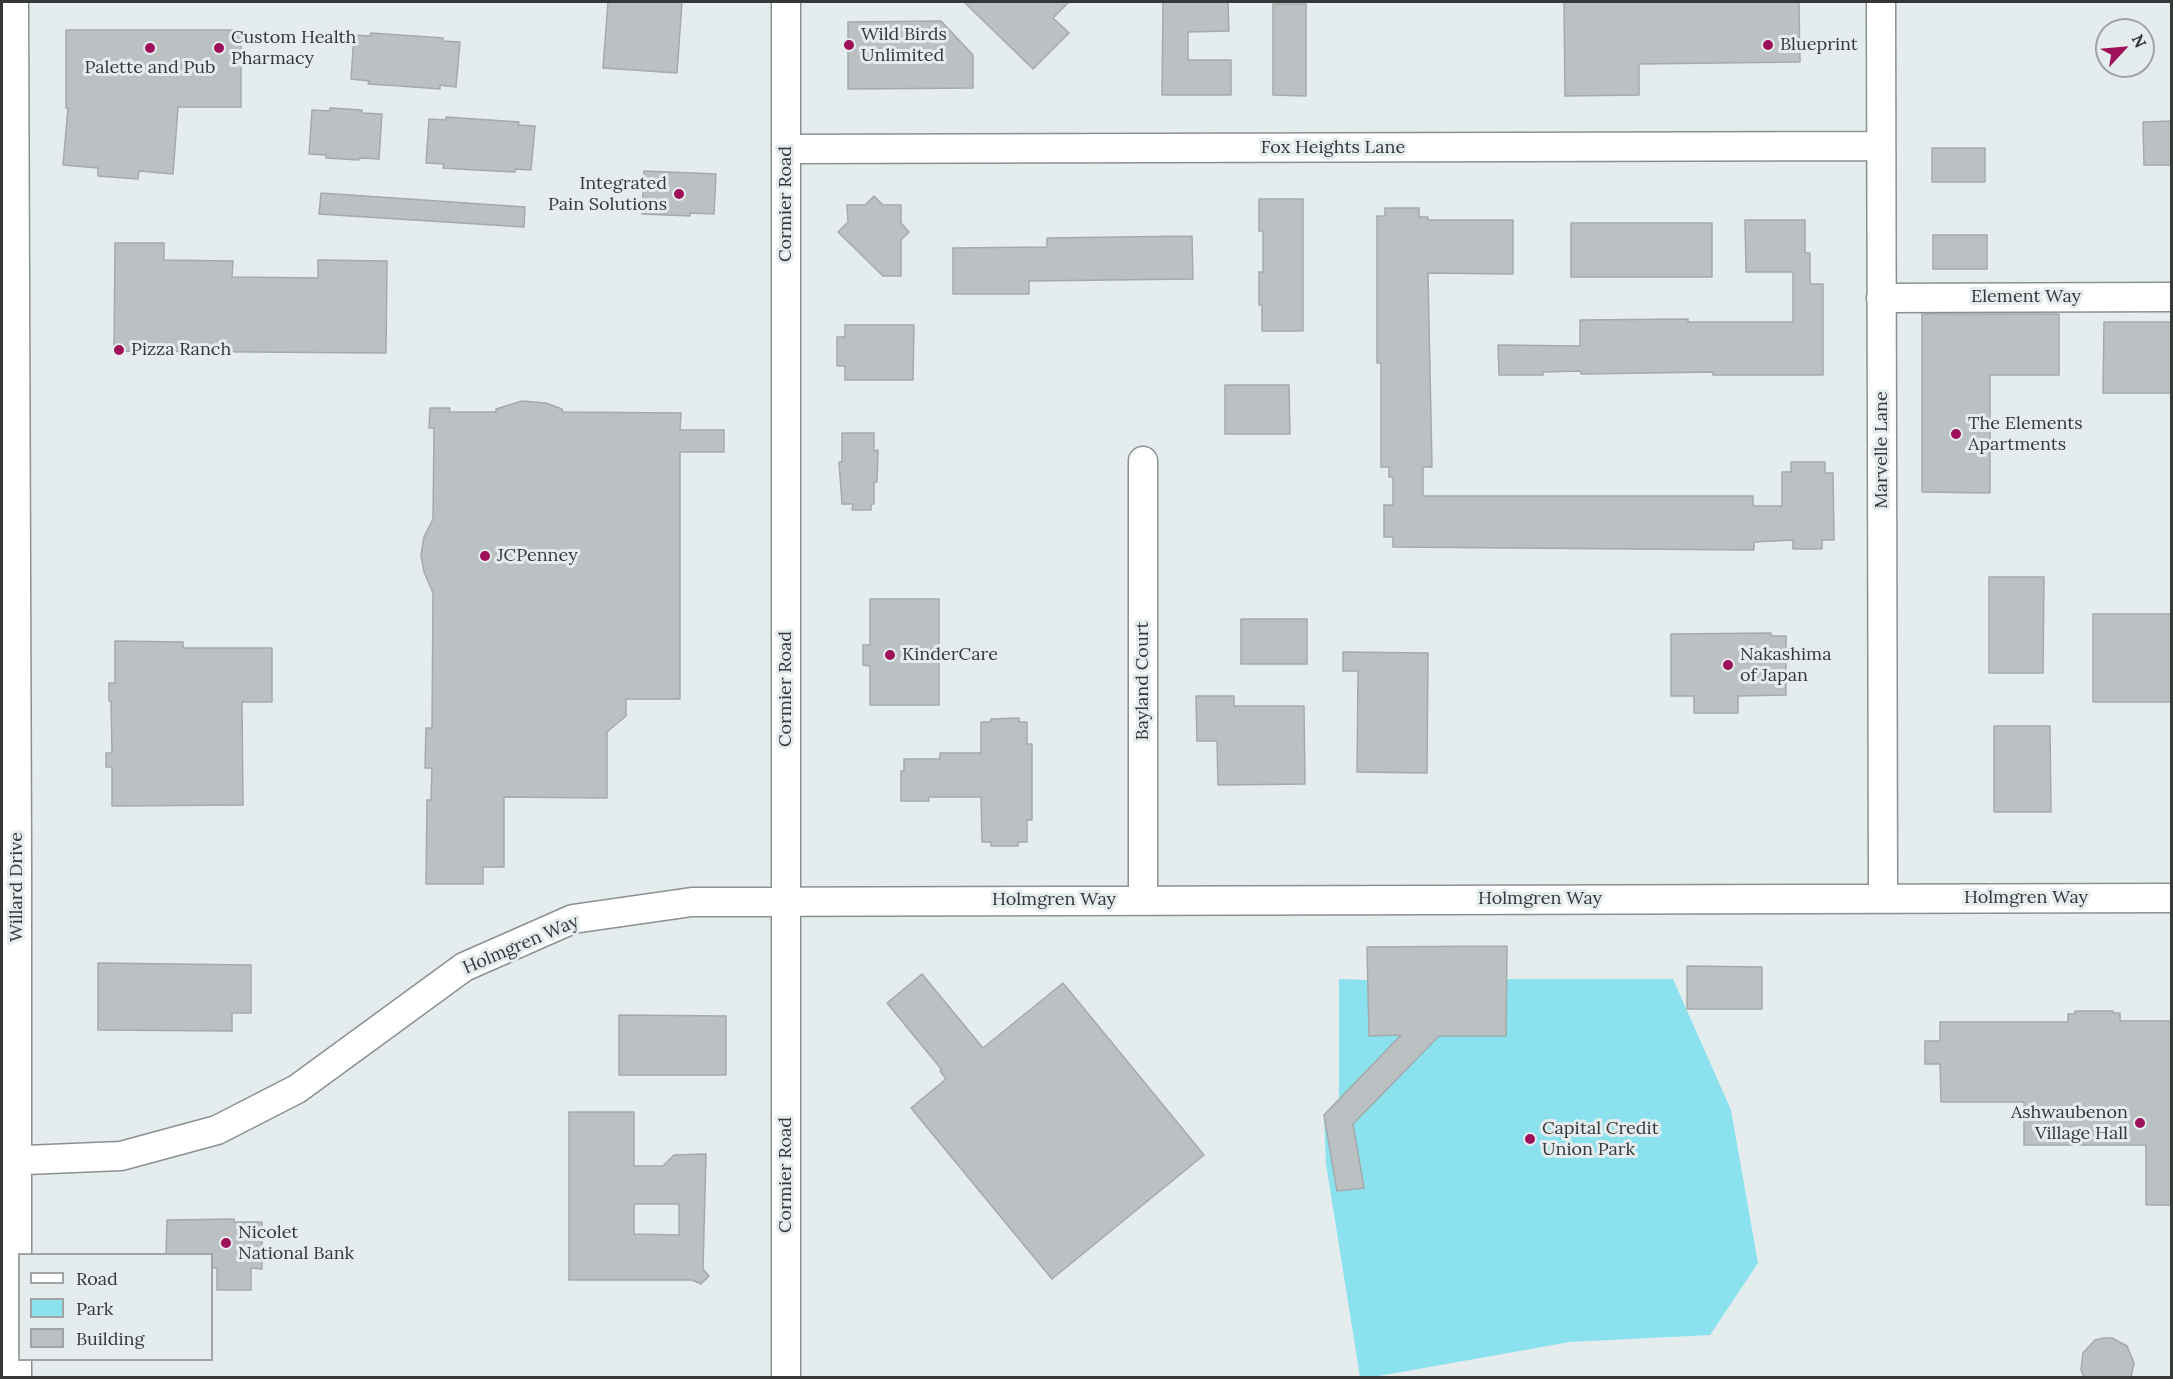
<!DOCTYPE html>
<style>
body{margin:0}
#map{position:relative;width:2173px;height:1379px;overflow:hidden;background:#e5eced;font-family:Lora,serif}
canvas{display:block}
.frame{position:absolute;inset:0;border:3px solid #353738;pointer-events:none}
.legend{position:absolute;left:18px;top:1253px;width:195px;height:108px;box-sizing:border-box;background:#e5eced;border:2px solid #9fa4a5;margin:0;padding:8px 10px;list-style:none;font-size:18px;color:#353738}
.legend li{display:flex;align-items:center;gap:12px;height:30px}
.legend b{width:30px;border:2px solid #9fa4a5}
.north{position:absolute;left:2095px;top:18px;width:60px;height:60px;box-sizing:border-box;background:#e5eced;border:2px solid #9fa4a5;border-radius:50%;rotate:64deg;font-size:16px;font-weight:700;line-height:24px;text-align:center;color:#353738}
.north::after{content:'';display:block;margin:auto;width:21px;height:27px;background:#9f105a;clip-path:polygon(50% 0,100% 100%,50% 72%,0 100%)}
</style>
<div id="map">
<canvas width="2173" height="1379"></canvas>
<div class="frame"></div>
<ul class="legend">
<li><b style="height:8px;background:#fff"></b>Road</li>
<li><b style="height:16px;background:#8be2ee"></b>Park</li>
<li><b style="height:16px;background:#bbc1c2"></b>Building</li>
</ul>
<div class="north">N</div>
</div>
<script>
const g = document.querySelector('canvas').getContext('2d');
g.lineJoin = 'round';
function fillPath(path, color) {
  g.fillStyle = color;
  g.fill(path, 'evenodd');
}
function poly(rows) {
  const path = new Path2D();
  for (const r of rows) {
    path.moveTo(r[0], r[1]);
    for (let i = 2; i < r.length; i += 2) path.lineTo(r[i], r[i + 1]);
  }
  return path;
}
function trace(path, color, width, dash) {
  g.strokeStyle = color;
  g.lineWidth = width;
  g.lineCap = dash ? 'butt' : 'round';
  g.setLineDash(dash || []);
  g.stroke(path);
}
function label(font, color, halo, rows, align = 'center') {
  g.font = font + ' Lora,serif';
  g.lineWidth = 6;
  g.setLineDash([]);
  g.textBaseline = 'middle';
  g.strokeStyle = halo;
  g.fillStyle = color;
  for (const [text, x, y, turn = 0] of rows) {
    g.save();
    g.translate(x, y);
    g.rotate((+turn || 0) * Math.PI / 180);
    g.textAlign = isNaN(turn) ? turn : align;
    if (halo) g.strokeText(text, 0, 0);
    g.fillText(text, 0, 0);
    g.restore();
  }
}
fillPath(poly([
 [1507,946,1506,979,1673,979,1731,1110,1758,1263,1710,1335,1570,1342,1373,1377,1360,1377,1326,1164,1324,1115,1339,1098,1339,979,1367,980,1367,947]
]), '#8be2ee');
const building = poly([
 [608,2,682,2,677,73,603,68,608,2],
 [964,2,1069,2,1053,18,1069,33,1033,69,964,2],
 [1163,2,1228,2,1229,31,1188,32,1188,60,1231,60,1231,95,1162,95,1163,2],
 [1564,2,1799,2,1800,62,1639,64,1639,95,1565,96,1564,2],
 [1273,4,1306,4,1306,96,1273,95,1273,4],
 [941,21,973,55,973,88,848,89,848,22,941,21],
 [66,30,241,30,241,107,178,107,173,174,139,171,138,179,98,176,98,168,63,165,68,108,66,108,66,30],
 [371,33,443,38,443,41,460,42,456,87,440,85,440,89,400,86,368,84,369,81,351,79,354,35,371,36,371,33],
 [330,108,362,110,362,113,382,114,379,159,359,158,359,160,326,158,326,155,309,154,312,110,330,111,330,108],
 [446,117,519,122,518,125,535,126,531,170,515,169,515,172,475,170,443,168,444,164,426,163,429,119,446,120,446,117],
 [2172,121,2172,165,2144,165,2143,122,2172,121],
 [1932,148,1985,148,1985,182,1932,182,1932,148],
 [644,171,716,174,714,214,690,213,690,216,642,214,644,171],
 [321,193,525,207,524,227,319,214,321,193],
 [874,196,883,205,901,205,901,223,909,232,901,240,901,276,883,276,838,232,848,222,847,205,865,205,874,196],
 [1259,199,1303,199,1303,331,1262,331,1262,305,1259,305,1259,272,1263,272,1263,231,1259,231,1259,199],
 [1385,208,1419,208,1419,217,1428,217,1428,220,1513,220,1513,274,1428,273,1432,467,1423,467,1423,496,1753,496,1753,506,1782,506,1782,472,1791,472,1791,462,1825,462,1825,473,1833,473,1834,540,1822,540,1822,549,1793,549,1793,540,1754,542,1754,550,1393,547,1393,537,1384,537,1384,505,1393,505,1393,477,1389,477,1389,467,1381,467,1381,363,1377,363,1377,216,1385,216,1385,208],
 [1745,220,1805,220,1805,253,1810,253,1810,284,1823,284,1823,375,1713,375,1713,372,1581,374,1581,371,1543,372,1543,375,1499,375,1498,345,1580,346,1580,320,1688,319,1688,322,1793,322,1793,272,1746,272,1745,220],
 [1571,223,1712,223,1712,277,1571,277,1571,223],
 [1933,235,1987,235,1987,269,1933,269,1933,235],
 [1192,236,1193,279,1029,281,1029,294,953,294,953,248,1047,247,1047,238,1192,236],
 [115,243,164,243,164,260,233,261,232,277,318,278,318,260,387,261,386,353,114,351,115,243],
 [1922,314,2059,314,2059,375,1990,375,1990,493,1922,492,1922,314],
 [2104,322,2172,322,2172,393,2103,393,2104,322],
 [845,325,914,325,913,380,845,380,845,366,837,366,837,337,845,337,845,325],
 [1225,385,1289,385,1290,434,1225,434,1225,385],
 [522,401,546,403,562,409,563,412,681,413,680,430,724,430,724,452,680,452,680,699,626,699,626,716,607,732,607,798,504,797,504,867,483,867,483,884,426,884,427,800,431,800,432,768,425,768,426,728,432,728,433,593,424,572,421,555,424,537,433,519,434,428,429,428,430,408,450,408,449,412,496,412,496,409,522,401],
 [842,433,874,433,874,451,878,450,877,482,874,482,874,504,871,504,871,510,852,510,853,504,842,504,839,462,842,462,842,433],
 [1989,577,2044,577,2043,673,1989,673,1989,577],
 [870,599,939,599,939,705,870,705,870,666,863,665,863,645,870,645,870,599],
 [2093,614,2172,614,2172,702,2093,702,2093,614],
 [1241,619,1307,619,1307,664,1241,664,1241,619],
 [1771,633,1771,636,1786,636,1786,695,1738,696,1738,713,1694,713,1694,696,1671,696,1671,634,1771,633],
 [115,641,183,642,183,648,272,648,272,702,242,702,243,805,112,806,112,767,106,767,106,753,112,753,111,701,109,701,109,683,115,683,115,641],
 [1343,652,1428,653,1427,773,1357,772,1358,671,1343,671,1343,652],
 [1196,696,1234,696,1234,706,1304,706,1305,784,1218,785,1217,741,1197,741,1196,696],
 [1019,718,1019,722,1027,722,1027,744,1032,744,1032,820,1027,820,1027,842,1018,842,1018,846,991,846,991,842,982,842,981,797,928,797,929,801,901,801,901,771,904,771,904,759,940,759,940,753,981,753,981,722,991,722,991,719,1019,718],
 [1994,726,2050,726,2051,812,1994,812,1994,726],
 [1507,946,1506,1036,1439,1036,1353,1124,1364,1188,1337,1191,1324,1115,1401,1035,1369,1036,1367,947,1507,946],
 [98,963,251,965,251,1013,232,1013,232,1031,98,1030,98,963],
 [1687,966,1762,967,1762,1009,1687,1009,1687,966],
 [922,974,983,1048,1063,983,1204,1155,1052,1279,911,1108,946,1079,940,1071,942,1070,887,1003,922,974],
 [2075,1011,2113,1011,2113,1013,2120,1013,2120,1021,2172,1021,2172,1205,2146,1205,2146,1145,2024,1145,2024,1102,1941,1102,1940,1064,1925,1064,1925,1041,1940,1041,1940,1022,2068,1022,2068,1014,2075,1014,2075,1011],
 [619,1015,726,1016,726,1075,619,1075,619,1015],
 [569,1112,634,1112,634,1166,663,1166,674,1155,706,1154,703,1269,709,1276,701,1284,692,1280,569,1280,569,1112],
 [634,1204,679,1204,679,1235,634,1234,634,1204],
 [234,1219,234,1222,262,1222,262,1269,251,1268,251,1290,217,1290,217,1268,212,1268,212,1254,166,1254,167,1220,234,1219],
 [2104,1338,2112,1338,2127,1346,2134,1363,2131,1377,2084,1377,2081,1370,2083,1353,2095,1340,2104,1338]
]);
fillPath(building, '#bbc1c2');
trace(building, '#a4aaab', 1.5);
const minor = poly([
 [14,2,17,856,17,1378],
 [786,2,786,1378],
 [1881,2,1883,898],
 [786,149,1881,146],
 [1881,298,2172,297],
 [1143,461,1143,900],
 [2,1161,121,1156,217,1130,297,1089,464,967,573,919,692,902,2172,898]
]);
trace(minor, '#8b9091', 31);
trace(minor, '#fff', 28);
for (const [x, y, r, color] of [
 [849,45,6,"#9f105a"],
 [1768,45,6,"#9f105a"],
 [150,48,6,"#9f105a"],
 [219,48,6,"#9f105a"],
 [679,194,6,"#9f105a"],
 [119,350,6,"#9f105a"],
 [1956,434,6,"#9f105a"],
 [485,556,6,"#9f105a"],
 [890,655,6,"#9f105a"],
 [1728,665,6,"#9f105a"],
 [2140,1123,6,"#9f105a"],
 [1530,1139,6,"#9f105a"],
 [226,1243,6,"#9f105a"]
]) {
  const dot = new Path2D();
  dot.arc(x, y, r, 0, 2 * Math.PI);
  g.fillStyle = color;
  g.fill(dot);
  trace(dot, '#e5eced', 2);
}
label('18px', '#353738', '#e5eced', [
 ["Wild Birds",861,35],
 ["Unlimited",861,56],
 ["Custom Health",231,38],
 ["Pharmacy",231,59],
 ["Blueprint",1780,45],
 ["Palette and Pub",150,68,"center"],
 ["Integrated",667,184,"right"],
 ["Pain Solutions",667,205,"right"],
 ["Pizza Ranch",131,350],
 ["The Elements",1968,424],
 ["Apartments",1968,445],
 ["JCPenney",497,556],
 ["KinderCare",902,655],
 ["Nakashima",1740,655],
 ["of Japan",1740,676],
 ["Ashwaubenon",2128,1113,"right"],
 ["Village Hall",2128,1134,"right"],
 ["Capital Credit",1542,1129],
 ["Union Park",1542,1150],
 ["Nicolet",238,1233],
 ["National Bank",238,1254]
], 'left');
label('18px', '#353738', '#e5eced', [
 ["Fox Heights Lane",1333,148],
 ["Cormier Road",786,204,-90],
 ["Element Way",2026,297],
 ["Marvelle Lane",1882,450,-90],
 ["Bayland Court",1143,681,-90],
 ["Cormier Road",786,689,-90],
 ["Willard Drive",17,887,-90],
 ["Holmgren Way",2026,898],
 ["Holmgren Way",1540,899],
 ["Holmgren Way",1054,900],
 ["Holmgren Way",521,945,-23],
 ["Cormier Road",786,1175,-90]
]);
</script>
